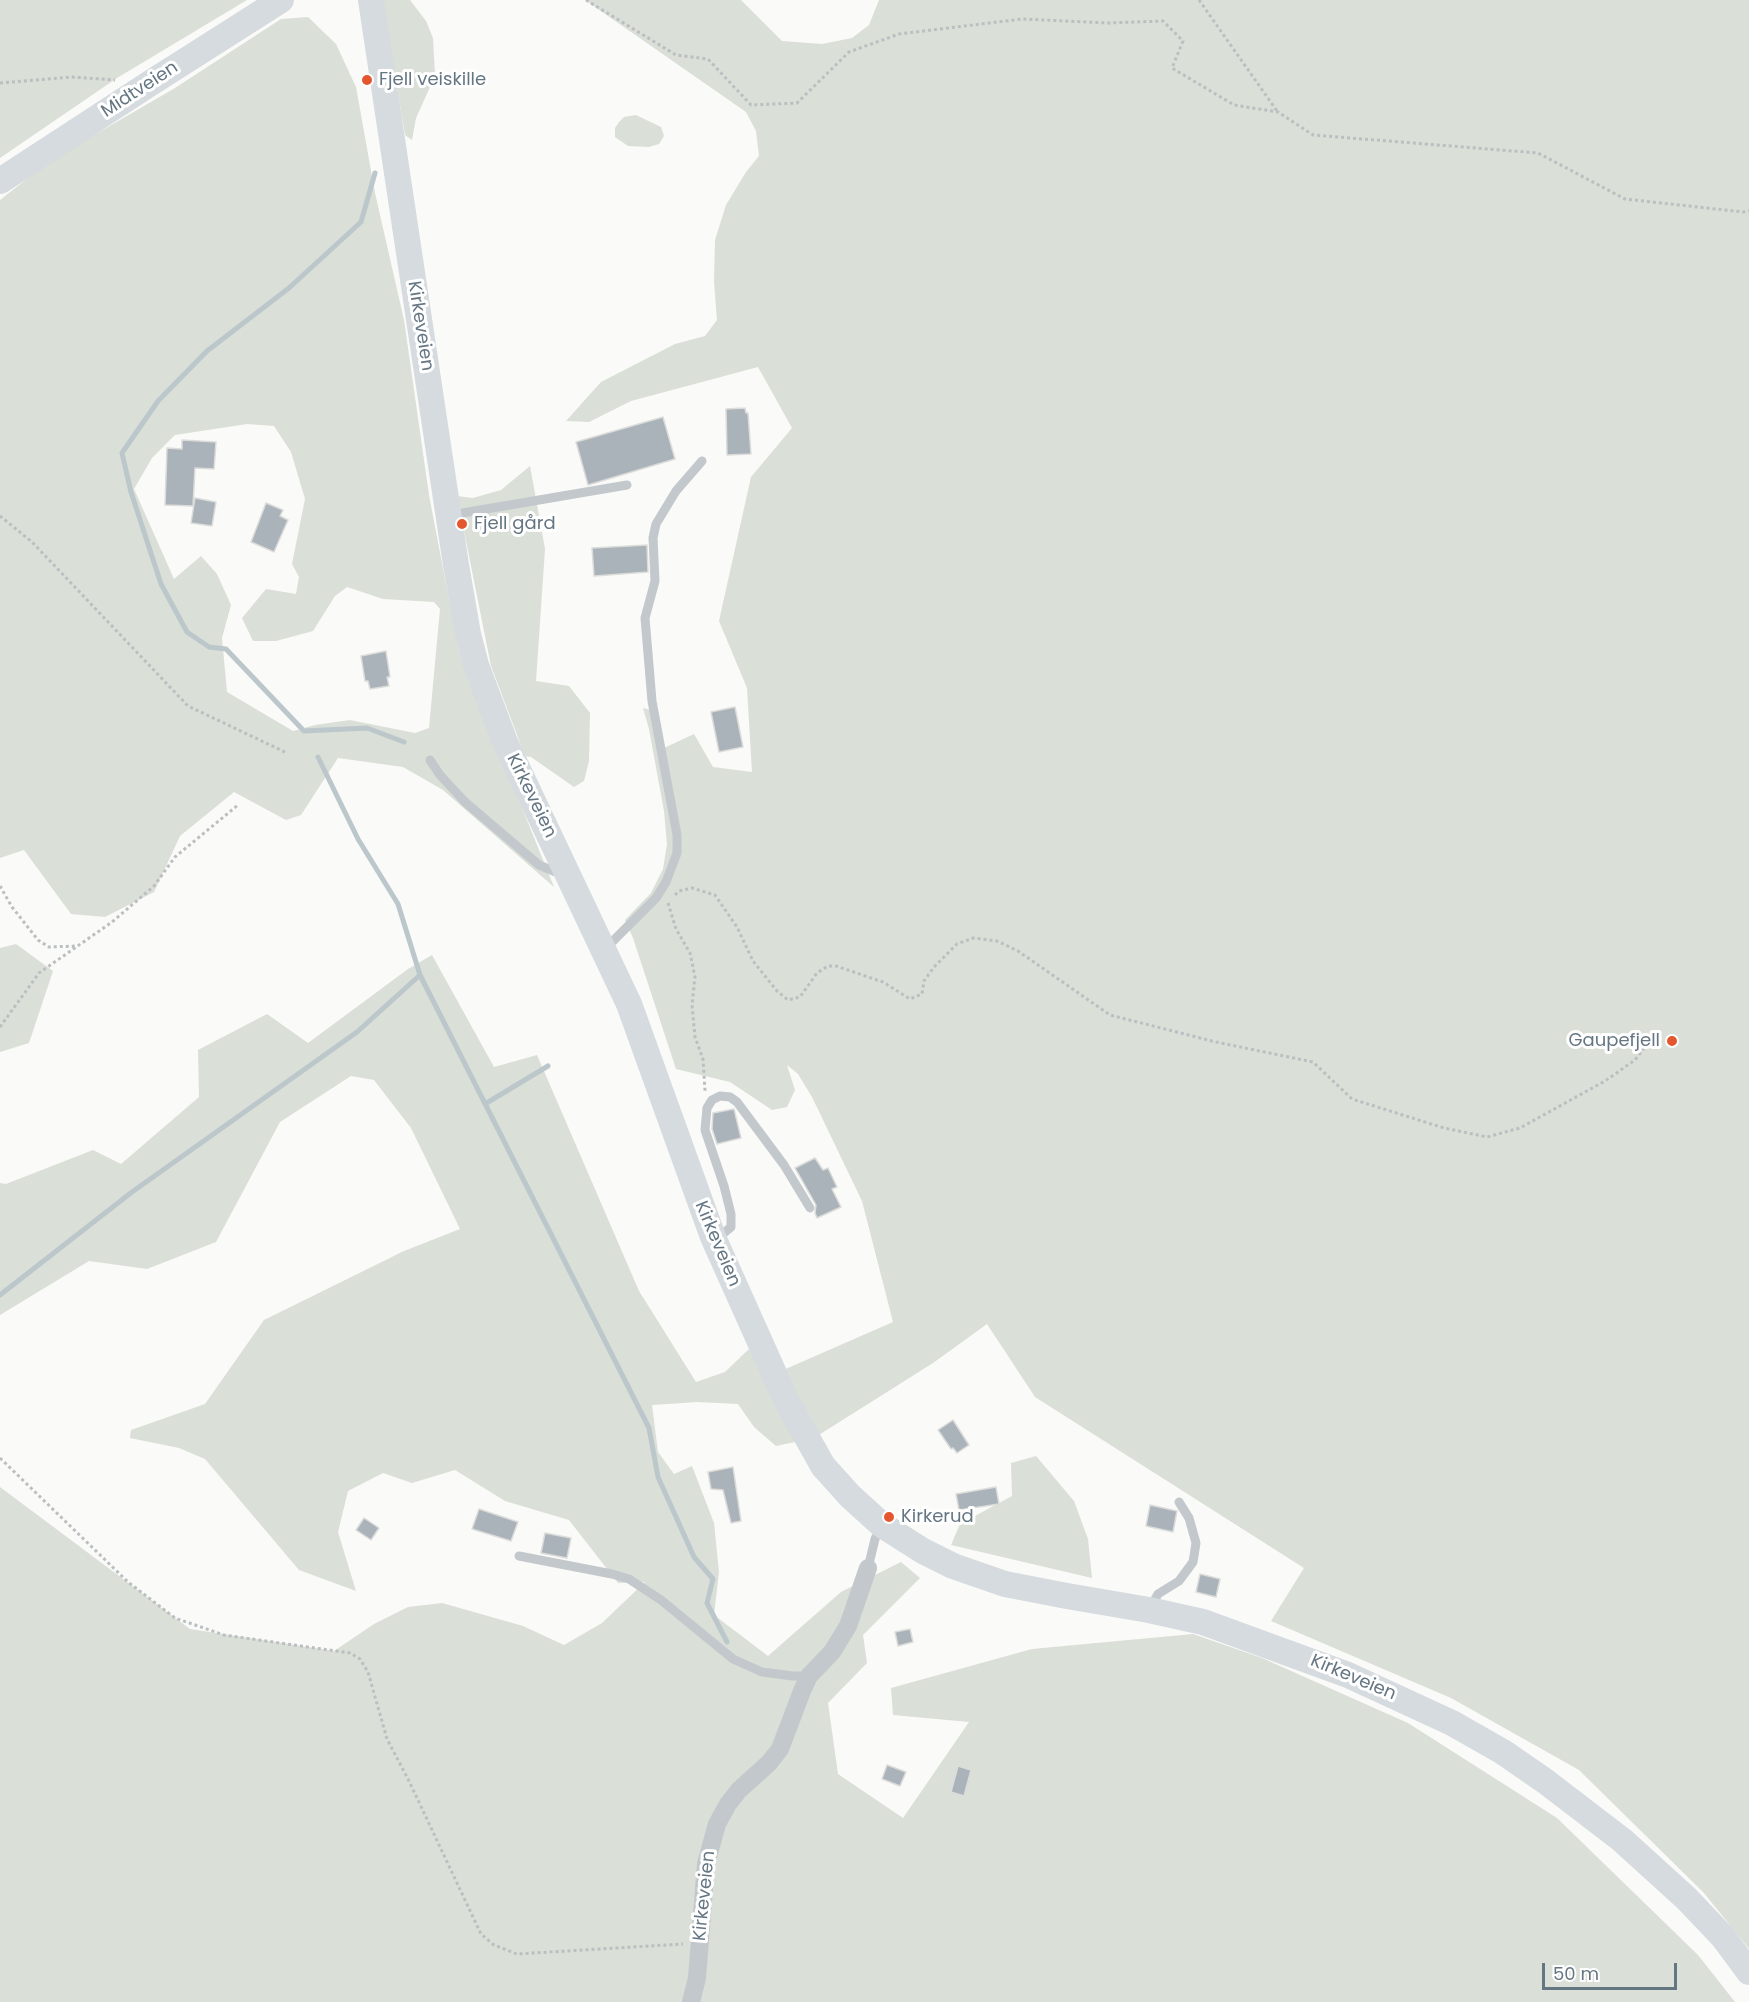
<!DOCTYPE html>
<meta charset="utf-8">
<style>
body{margin:0}
#map{position:relative;width:1749px;height:2002px;overflow:hidden;background:#fafaf8;font-family:Poppins,sans-serif}
canvas{display:block}
.scale{position:absolute;left:1542px;top:1963px;width:135px;height:27px;box-sizing:border-box;border:3px solid #657683;border-top:0;padding-left:8px;font-size:18px;line-height:21px;white-space:nowrap;color:#657683;-webkit-text-stroke:4px #fff;paint-order:stroke}
</style>
<div id="map">
<canvas width="1749" height="2002"></canvas>
<div class="scale">50 m</div>
</div>
<script>
const g = document.querySelector('canvas').getContext('2d');
g.lineJoin = 'round';
function fillPath(path, color) {
  g.fillStyle = color;
  g.fill(path, 'evenodd');
}
function poly(rows) {
  const path = new Path2D();
  for (const r of rows) {
    path.moveTo(r[0], r[1]);
    for (let i = 2; i < r.length; i += 2) path.lineTo(r[i], r[i + 1]);
  }
  return path;
}
function trace(path, color, width, dash) {
  g.strokeStyle = color;
  g.lineWidth = width;
  g.lineCap = dash ? 'butt' : 'round';
  g.setLineDash(dash || []);
  g.stroke(path);
}
function label(font, color, halo, rows, align = 'center') {
  g.font = font + ' Poppins,sans-serif';
  g.lineWidth = 6;
  g.setLineDash([]);
  g.textBaseline = 'middle';
  g.strokeStyle = halo;
  g.fillStyle = color;
  for (const [text, x, y, turn = 0] of rows) {
    g.save();
    g.translate(x, y);
    g.rotate((+turn || 0) * Math.PI / 180);
    g.textAlign = isNaN(turn) ? turn : align;
    if (halo) g.strokeText(text, 0, 0);
    g.fillText(text, 0, 0);
    g.restore();
  }
}
fillPath(poly([
 [0,0,247,0,117,78,0,158],
 [382,0,410,0,426,21,433,38,435,76,416,118,412,140,405,135],
 [585,0,741,0,782,41,822,44,852,38,869,25,879,0,1749,0,1749,1949,1704,1893,1579,1770,1451,1698,1271,1621,1304,1568,1035,1397,987,1324,933,1363,814,1438,776,1446,754,1427,738,1404,697,1402,652,1405,658,1452,674,1474,692,1466,714,1523,719,1572,714,1615,768,1656,841,1592,901,1562,920,1578,863,1635,867,1663,828,1703,838,1774,903,1818,969,1722,893,1715,891,1688,1032,1649,1193,1634,1262,1658,1408,1723,1557,1818,1698,1955,1735,2002,0,2002,0,1487,190,1629,334,1651,374,1624,408,1607,442,1603,523,1626,564,1645,602,1623,645,1582,618,1583,569,1520,505,1501,455,1470,412,1483,383,1473,348,1491,338,1532,356,1591,299,1570,205,1459,179,1448,130,1438,131,1430,205,1404,264,1320,404,1251,460,1229,411,1128,374,1080,351,1076,280,1122,216,1242,147,1269,89,1261,0,1315,0,1183,6,1184,93,1150,121,1164,199,1097,198,1050,267,1014,308,1043,408,969,432,955,494,1067,537,1055,639,1291,696,1382,725,1372,749,1349,765,1378,893,1322,862,1201,812,1097,798,1074,787,1065,795,1090,787,1107,772,1110,730,1082,676,1069,633,938,625,920,651,893,663,869,667,844,664,811,649,729,643,708,657,712,664,748,694,734,713,767,752,772,747,688,719,621,751,477,792,428,758,367,631,401,589,422,566,421,601,382,675,344,705,336,717,320,714,282,715,240,726,205,746,172,759,156,756,131,746,112],
 [308,17,336,44,356,87,375,193,404,320,429,495,459,652,554,887,443,790,403,767,338,758,301,815,286,820,234,792,180,836,154,892,105,917,71,914,24,850,0,858,0,200,51,160,175,88,281,19],
 [247,424,274,426,291,452,305,499,292,564,299,577,296,594,266,589,242,618,253,641,276,641,313,631,335,596,347,587,383,599,434,602,440,609,429,728,415,733,350,720,315,725,293,731,227,692,222,638,231,605,217,574,201,556,174,579,134,489,152,458,175,435],
 [636,115,661,127,664,136,659,144,649,147,628,146,615,137,615,128,619,122,624,117],
 [530,466,545,549,536,681,569,686,590,713,589,761,584,781,574,787,531,757,525,756,491,666,457,496,473,498,501,490],
 [16,944,53,971,29,1043,0,1052,0,948],
 [1036,1456,1074,1501,1088,1539,1092,1578,951,1545,960,1524,1012,1496,1011,1463]
]), '#dadfd7');
trace(poly([
 [375,173,361,222,289,288,207,351,158,401,122,453,131,492,161,584,187,632,209,647,226,649,304,731,367,728,404,742],
 [318,757,358,839,398,904,420,975,649,1428,658,1477,694,1557,713,1579,707,1603,727,1642],
 [485,1104,548,1066],
 [0,1295,132,1192,357,1032,420,975]
]), '#bbc7cb', 5);
const building = poly([
 [745,408,746,413,748,413,751,454,727,455,726,409,745,408],
 [663,417,675,459,588,485,576,442,663,417],
 [182,440,216,442,214,469,195,468,193,506,165,505,167,448,182,449,182,440],
 [195,498,216,502,212,526,191,523,195,498],
 [266,503,283,510,280,516,288,520,274,552,251,542,266,503],
 [647,545,648,572,594,576,592,548,647,545],
 [386,651,390,677,387,677,389,686,370,689,368,681,365,681,361,656,386,651],
 [735,707,743,747,719,752,711,712,735,707],
 [734,1109,741,1138,717,1144,712,1129,713,1113,734,1109],
 [815,1158,823,1170,828,1168,837,1187,832,1189,841,1207,817,1218,815,1213,816,1205,795,1168,815,1158],
 [953,1420,969,1445,957,1453,953,1448,951,1449,938,1430,953,1420],
 [733,1467,741,1521,731,1523,723,1490,711,1489,708,1472,733,1467],
 [996,1487,999,1504,959,1510,956,1494,996,1487],
 [1150,1505,1177,1511,1173,1532,1146,1526,1150,1505],
 [479,1509,518,1522,511,1541,472,1529,479,1509],
 [364,1518,379,1528,371,1540,356,1530,364,1518],
 [545,1533,571,1538,567,1558,541,1553,545,1533],
 [1200,1574,1220,1579,1216,1597,1196,1592,1200,1574],
 [910,1629,913,1642,898,1646,895,1632,910,1629],
 [887,1765,906,1772,900,1786,882,1779,887,1765],
 [958,1766,971,1770,964,1796,951,1792,958,1766]
]);
fillPath(building, '#aab3b9');
trace(building, '#dcdcda', 1.5);
trace(poly([
 [586,0,676,55,708,59,751,105,797,103,849,52,899,34,1022,19,1108,23,1163,21,1183,41,1172,68,1234,105,1278,112,1313,135,1538,153,1625,199,1743,212,1749,211],
 [1199,0,1277,111],
 [0,83,72,77,115,80],
 [0,516,32,542,188,706,287,753],
 [0,886,12,907,38,940,49,947,76,946],
 [675,895,679,891,692,888,715,895,737,927,753,961,777,991,788,1000,800,997,817,973,828,966,836,966,883,982,910,999,922,994,924,981,934,967,957,944,973,938,997,941,1018,951,1110,1015,1216,1042,1313,1062,1352,1099,1444,1128,1487,1137,1520,1128,1605,1081,1635,1060,1644,1048],
 [668,903,676,929,690,953,695,977,692,1005,695,1037,703,1059,705,1091],
 [0,1027,39,973,112,922,154,886,175,857,238,805],
 [0,1458,128,1582,175,1618,224,1635,350,1653,360,1659,368,1672,387,1739,409,1781,481,1934,494,1945,517,1954,683,1944]
]), '#bbbfc2', 3, [3, 3]);
trace(poly([
 [451,515,627,485],
 [430,760,440,775,465,802,539,865,563,875],
 [606,948,656,898,666,882,677,853,677,835,652,701,645,618,655,581,653,538,656,524,676,491,702,461],
 [715,1236,725,1232,731,1227,731,1214,724,1186,705,1130,707,1108,712,1100,720,1096,730,1097,737,1102,784,1165,810,1208],
 [519,1556,612,1574,629,1579,661,1600,733,1659,762,1672,793,1676,809,1676],
 [868,1568,875,1539,881,1527],
 [1150,1608,1158,1594,1179,1581,1193,1562,1196,1543,1189,1518,1179,1502]
]), '#c3c8cc', 9);
trace(poly([
 [691,2002,697,1978,706,1864,717,1824,728,1804,739,1790,769,1763,780,1749,802,1691,809,1676,832,1652,848,1626,868,1568]
]), '#c3c8cc', 18);
trace(poly([
 [371,0,456,565,468,634,476,665,505,742,629,1004,713,1237,786,1400,823,1466,850,1496,882,1525,923,1551,953,1566,1005,1584,1067,1596,1149,1610,1203,1622,1348,1675,1452,1723,1503,1752,1545,1781,1622,1840,1687,1899,1723,1937,1749,1972],
 [0,181,149,84,281,0]
]), '#d6dbdf', 26);
for (const [x, y, r, color] of [
 [367,80,6,"#e4572e"],
 [462,524,6,"#e4572e"],
 [1672,1041,6,"#e4572e"],
 [889,1517,6,"#e4572e"]
]) {
  const dot = new Path2D();
  dot.arc(x, y, r, 0, 2 * Math.PI);
  g.fillStyle = color;
  g.fill(dot);
  trace(dot, '#fff', 2);
}
label('18px', '#657683', '#fff', [
 ["Fjell veiskille",379,80],
 ["Fjell gård",474,524],
 ["Gaupefjell",1660,1041,"right"],
 ["Kirkerud",901,1517]
], 'left');
label('18px', '#657683', '#fff', [
 ["Midtveien",140,90,-33],
 ["Kirkeveien",420,326,81],
 ["Kirkeveien",531,796,64],
 ["Kirkeveien",717,1244,67],
 ["Kirkeveien",1353,1678,23],
 ["Kirkeveien",705,1896,-84]
]);
</script>
